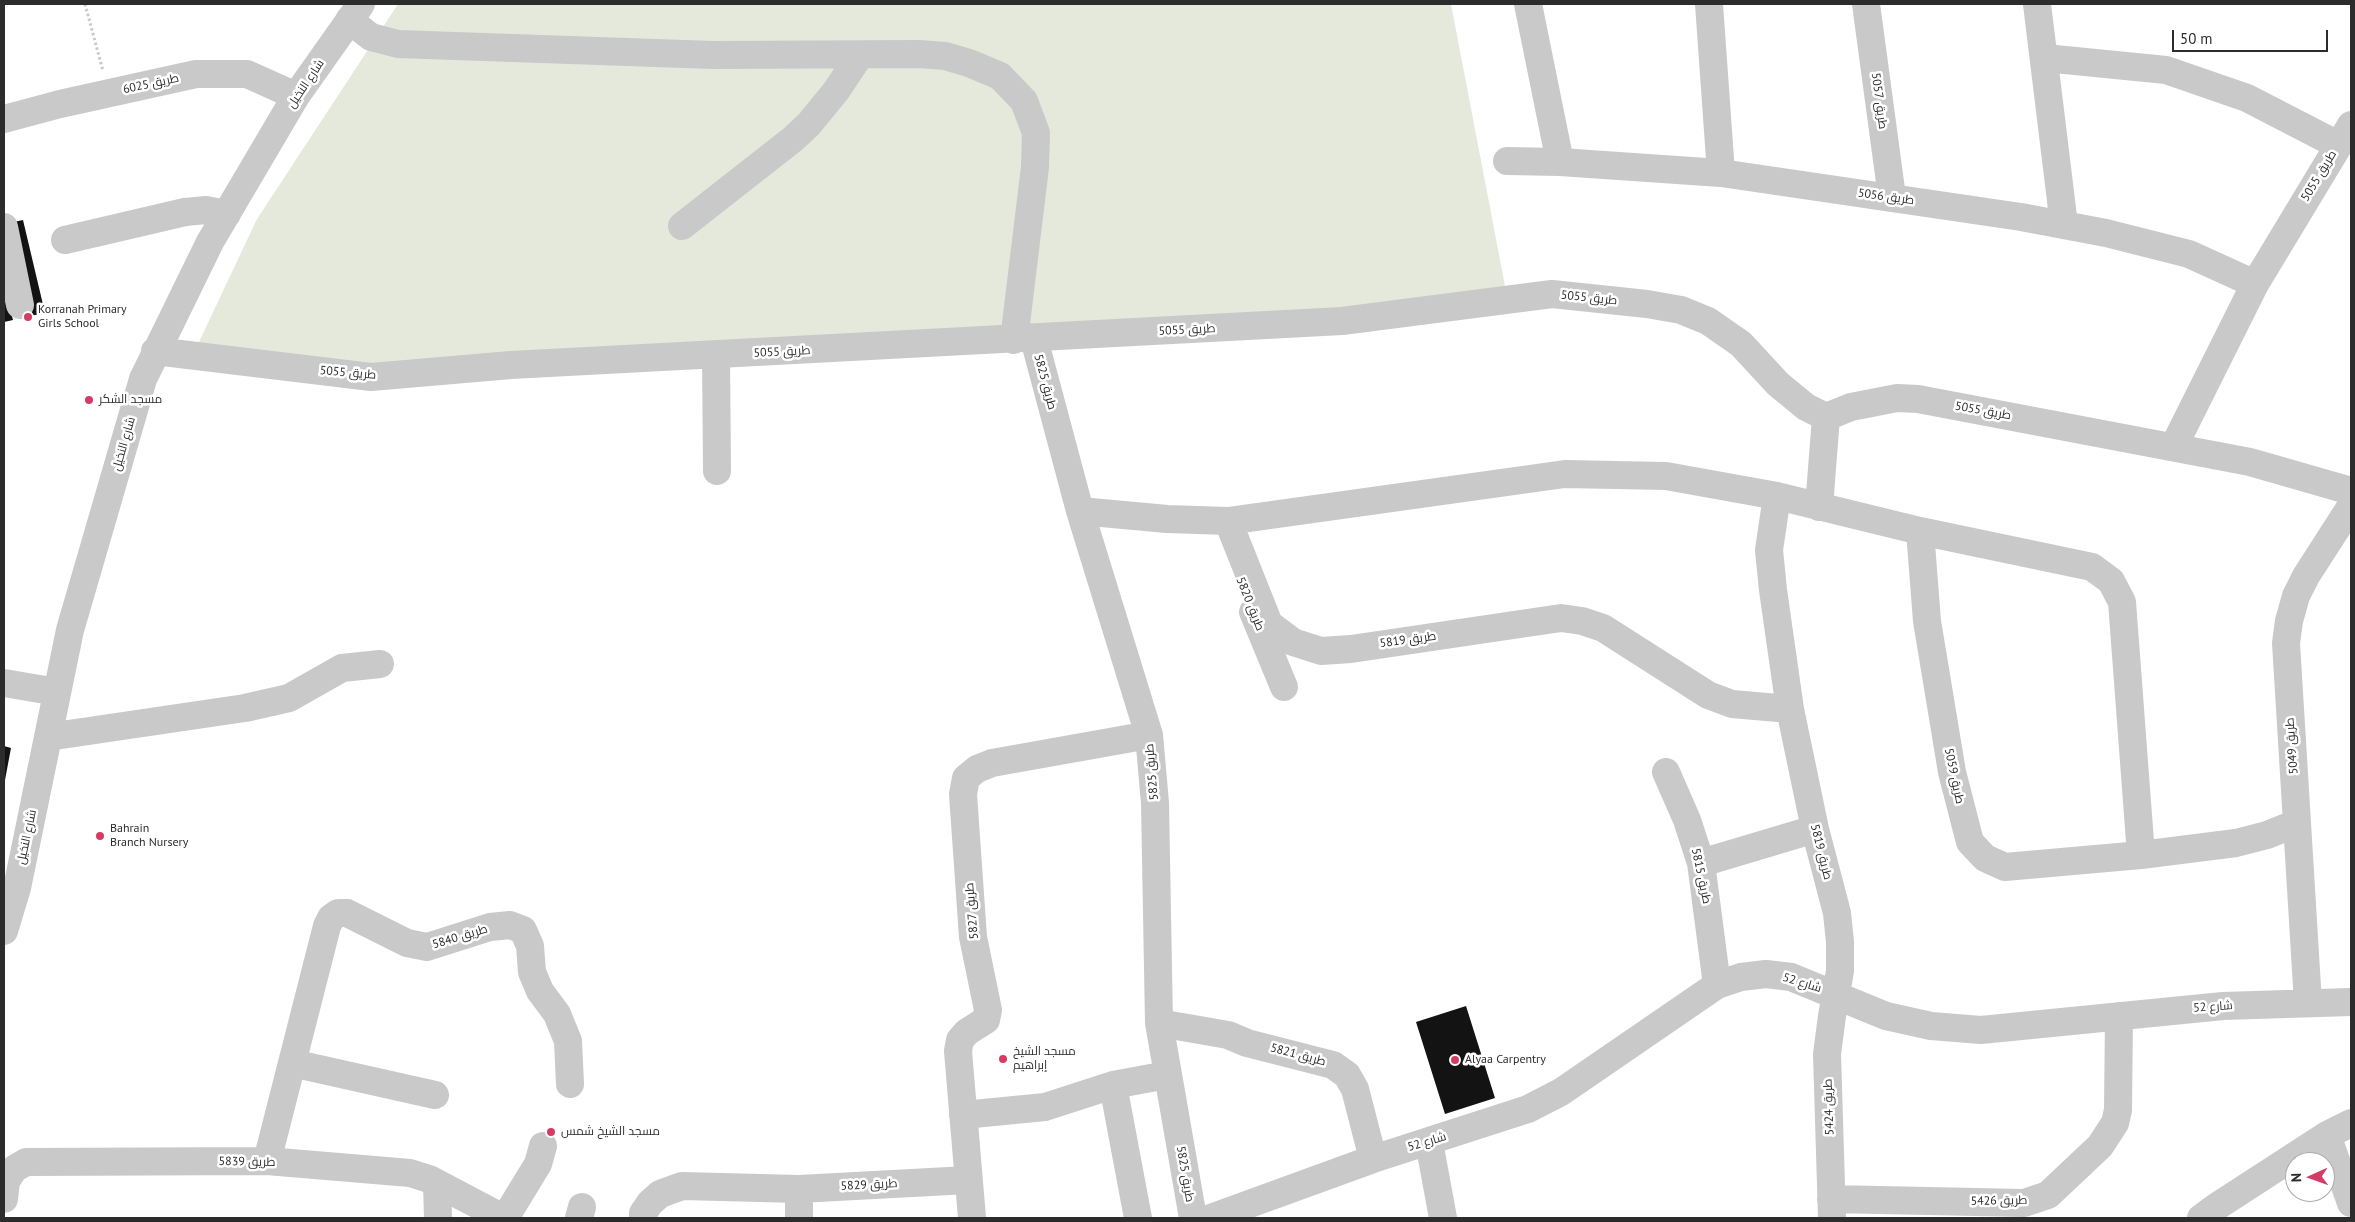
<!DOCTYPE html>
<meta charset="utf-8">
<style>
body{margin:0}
#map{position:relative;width:2355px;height:1222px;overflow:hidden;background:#fff;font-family:"PT Sans",sans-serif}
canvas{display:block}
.frame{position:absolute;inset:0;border:5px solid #2c2c2c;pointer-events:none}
.north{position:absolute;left:2285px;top:1152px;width:50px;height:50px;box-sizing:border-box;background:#fff;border:1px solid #ababab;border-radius:50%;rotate:268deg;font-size:14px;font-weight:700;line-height:20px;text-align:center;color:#2c2c2c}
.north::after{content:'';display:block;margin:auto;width:18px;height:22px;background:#d53c65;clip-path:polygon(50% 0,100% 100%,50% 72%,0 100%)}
.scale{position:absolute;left:2172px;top:30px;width:156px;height:22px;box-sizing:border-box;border:2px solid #2c2c2c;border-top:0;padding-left:6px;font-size:15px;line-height:18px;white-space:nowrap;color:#2c2c2c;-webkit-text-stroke:4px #fff;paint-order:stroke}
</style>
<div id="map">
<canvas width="2355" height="1222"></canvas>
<div class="frame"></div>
<div class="north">N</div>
<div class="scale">50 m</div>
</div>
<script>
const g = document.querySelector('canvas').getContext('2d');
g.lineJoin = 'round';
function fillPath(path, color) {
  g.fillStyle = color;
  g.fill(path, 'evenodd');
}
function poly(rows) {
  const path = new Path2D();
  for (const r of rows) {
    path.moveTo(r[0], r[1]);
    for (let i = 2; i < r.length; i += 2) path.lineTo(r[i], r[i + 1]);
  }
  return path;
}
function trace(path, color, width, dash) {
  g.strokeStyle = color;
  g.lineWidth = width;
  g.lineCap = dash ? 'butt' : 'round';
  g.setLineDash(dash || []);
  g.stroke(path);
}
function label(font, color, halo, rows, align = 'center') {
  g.font = font + ' "PT Sans",Cairo,sans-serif';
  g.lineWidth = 5;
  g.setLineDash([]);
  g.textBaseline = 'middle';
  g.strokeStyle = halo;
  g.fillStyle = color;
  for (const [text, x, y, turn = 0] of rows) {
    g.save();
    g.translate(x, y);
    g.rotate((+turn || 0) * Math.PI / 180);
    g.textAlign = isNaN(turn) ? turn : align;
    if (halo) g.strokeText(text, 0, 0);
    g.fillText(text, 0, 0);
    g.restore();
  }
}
fillPath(poly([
 [398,4,1451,4,1505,286,1386,307,362,371,198,344,257,219]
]), '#e5e9db');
fillPath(poly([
 [23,220,45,313,30,316,9,223],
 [4,286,13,320,4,322],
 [4,746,11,748,5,780,4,779],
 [1466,1006,1495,1098,1445,1114,1416,1022]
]), '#131313');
trace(poly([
 [85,4,103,71]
]), '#c9c9c9', 3, [2.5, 2.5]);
trace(poly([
 [1528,4,1560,162],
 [1709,4,1721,173],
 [1866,4,1892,197],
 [2037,4,2064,225],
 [349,20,371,37,398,44,713,55,919,54,945,56,969,63,1000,76,1024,101,1036,133,1035,167,1014,340],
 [2045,58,2166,70,2247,98,2338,145],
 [4,119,60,104,196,74,247,74,296,96],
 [1507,161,1560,162,1721,173,2021,217,2106,233,2189,254,2255,284],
 [682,226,793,139,809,124,836,91,860,55],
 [4,227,20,305],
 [65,240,185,212,206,210,227,214],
 [1034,339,1080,511,1149,735,1155,803,1159,1023,1193,1218],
 [155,351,371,377,511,365,1342,321,1552,294,1647,304,1681,310,1708,321,1741,344,1778,384,1806,407,1826,417,1851,407,1897,398,1918,399,2250,462,2351,491],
 [716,355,717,471],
 [2174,446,2255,284,2351,125],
 [1777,496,1769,550,1773,590,1790,709,1815,829,1837,913,1840,942,1840,971,1832,1016,1827,1054,1832,1218],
 [1819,507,1826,417],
 [1080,511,1167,519,1228,521,1269,624,1293,642,1321,651,1351,649,1561,618,1582,621,1603,628,1708,695,1732,704,1790,709],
 [1228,521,1565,474,1666,476,1777,496,1920,531,2092,567,2111,581,2122,602,2141,855],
 [1920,531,1927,621,1952,772,1970,842,1985,858,2005,867,2141,855,2236,843,2267,835,2297,823],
 [1253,612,1284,687],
 [4,683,57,692],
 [48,737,245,708,289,698,342,668,380,664],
 [1666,772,1687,820,1701,863,1717,985],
 [1701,863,1815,829],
 [4,931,17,888,70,630,143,379,210,242,296,96,361,4],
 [2308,1003,2286,643,2289,621,2296,596,2306,576,2351,506],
 [1159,1023,1228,1035,1247,1043,1333,1065,1347,1075,1355,1089,1373,1159],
 [292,1063,435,1095],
 [1113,1085,1138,1218],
 [963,1115,1045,1107,1113,1085,1167,1075],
 [2327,1135,2351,1203],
 [1429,1142,1443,1218],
 [267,1161,327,926,331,918,338,913,347,913,407,943,427,947,490,927,510,925,523,930,530,946,532,972,540,991,557,1014,568,1041,570,1084],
 [437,1183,438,1218],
 [799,1189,799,1218],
 [4,1199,6,1181,14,1169,26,1162,267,1161,410,1173,429,1179,503,1218],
 [1831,1199,2024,1203,2048,1195,2100,1146,2115,1123,2118,1110,2119,1016],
 [505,1218,538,1164,543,1146],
 [579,1218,582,1207],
 [643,1218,643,1213,650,1203,660,1194,682,1186,799,1189,968,1180],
 [972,1218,958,1051,960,1040,967,1032,986,1020,988,1010,973,937,963,794,966,778,977,769,992,763,1149,735],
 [1211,1218,1373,1159,1528,1109,1561,1092,1717,985,1741,977,1766,974,1791,977,1886,1016,1931,1026,1981,1030,2223,1006,2351,1002],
 [2201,1218,2216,1207,2327,1135,2351,1123]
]), '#c9c9c9', 28);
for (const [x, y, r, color] of [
 [28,317,5,"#d53c65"],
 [89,400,5,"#d53c65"],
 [100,836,5,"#d53c65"],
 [1003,1059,5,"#d53c65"],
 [1455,1060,5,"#d53c65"],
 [551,1132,5,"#d53c65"]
]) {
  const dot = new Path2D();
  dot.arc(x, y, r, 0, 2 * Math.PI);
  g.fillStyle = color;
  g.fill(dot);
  trace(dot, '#fff', 2);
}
label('12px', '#2c2c2c', '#fff', [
 ["طريق 6025",151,84,-12],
 ["شارع النخيل",306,84,-56],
 ["طريق 5057",1879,101,82],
 ["طريق 5055",2319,176,-59],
 ["طريق 5056",1886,197,8],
 ["طريق 5055",1589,298,6],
 ["طريق 5055",1187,330,-3],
 ["طريق 5055",782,352,-3],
 ["طريق 5055",348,373,5],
 ["طريق 5825",1045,382,75],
 ["طريق 5055",1983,411,10],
 ["شارع النخيل",124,444,-74],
 ["طريق 5820",1250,604,68],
 ["طريق 5819",1408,640,-8],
 ["طريق 5049",2292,746,-94],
 ["طريق 5825",1152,772,-95],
 ["طريق 5059",1954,776,78],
 ["شارع النخيل",27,837,-78],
 ["طريق 5819",1821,852,76],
 ["طريق 5815",1701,876,78],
 ["طريق 5827",972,911,-95],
 ["طريق 5840",460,937,-17],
 ["شارع 52",1802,983,17],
 ["شارع 52",2213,1007,-4],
 ["طريق 5821",1298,1055,15],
 ["طريق 5424",1829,1107,-92],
 ["شارع 52",1427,1142,-17],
 ["طريق 5839",247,1162,1],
 ["طريق 5825",1185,1174,80],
 ["طريق 5829",869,1185,-3],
 ["طريق 5426",1999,1201,-1]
]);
label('12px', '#2c2c2c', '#fff', [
 ["Korranah Primary",38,310],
 ["Girls School",38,324],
 ["مسجد الشكر",99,400],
 ["Bahrain",110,829],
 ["Branch Nursery",110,843],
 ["مسجد الشيخ",1013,1052],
 ["إبراهيم",1013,1066],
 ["Alyaa Carpentry",1465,1060],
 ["مسجد الشيخ شمس",561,1132]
], 'left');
</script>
